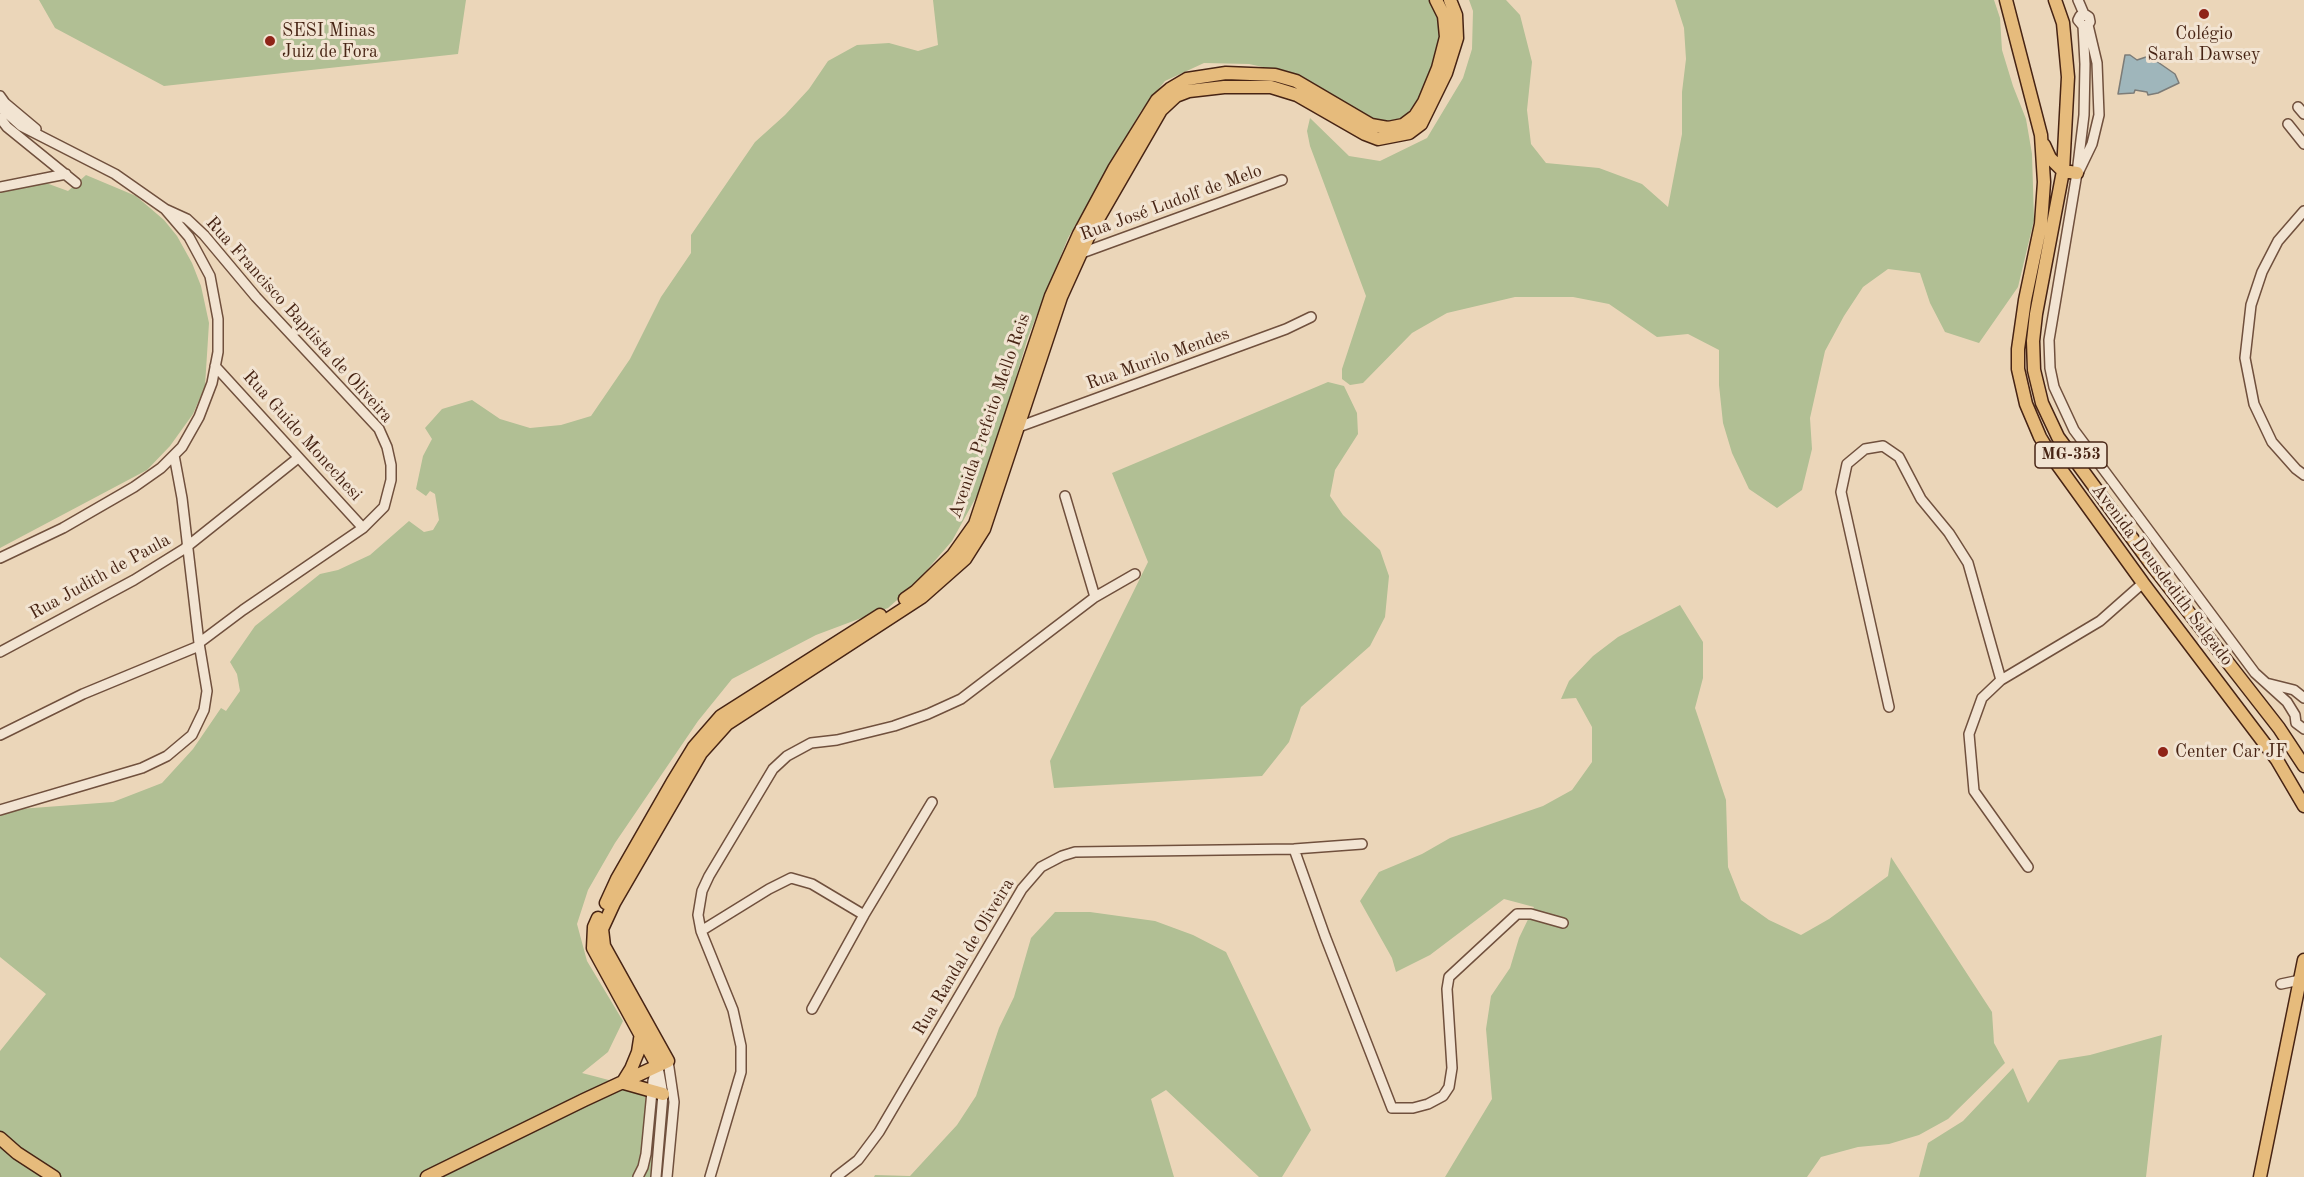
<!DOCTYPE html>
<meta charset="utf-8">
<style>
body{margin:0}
canvas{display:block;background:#ebd6b9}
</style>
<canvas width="2304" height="1177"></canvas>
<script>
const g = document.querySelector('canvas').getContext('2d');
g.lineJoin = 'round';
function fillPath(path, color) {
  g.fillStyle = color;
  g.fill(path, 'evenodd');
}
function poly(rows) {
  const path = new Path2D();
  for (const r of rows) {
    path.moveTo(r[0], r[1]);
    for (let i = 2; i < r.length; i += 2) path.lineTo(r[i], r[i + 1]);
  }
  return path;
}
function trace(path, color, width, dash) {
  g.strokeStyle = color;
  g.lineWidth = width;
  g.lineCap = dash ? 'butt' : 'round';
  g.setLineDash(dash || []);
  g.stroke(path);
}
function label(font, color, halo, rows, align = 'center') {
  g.font = font + ' "Old Standard TT",serif';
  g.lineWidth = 6;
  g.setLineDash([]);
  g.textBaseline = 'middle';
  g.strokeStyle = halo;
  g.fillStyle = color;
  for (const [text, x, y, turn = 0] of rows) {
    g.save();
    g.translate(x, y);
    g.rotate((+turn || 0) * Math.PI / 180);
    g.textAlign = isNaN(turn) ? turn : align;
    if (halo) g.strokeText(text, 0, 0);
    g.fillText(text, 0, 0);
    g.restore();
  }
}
fillPath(poly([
 [39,0,466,0,458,54,164,86,55,28],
 [933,0,1429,0,1438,19,1441,36,1435,67,1420,98,1404,117,1390,121,1373,120,1300,75,1249,64,1204,63,1165,81,1141,111,1068,238,1028,337,985,481,952,541,913,586,888,608,816,635,732,679,698,721,615,843,588,890,577,924,587,961,623,1021,608,1052,582,1073,647,1090,655,1096,655,1177,0,1177,0,1051,46,994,0,957,0,816,19,809,113,802,162,783,193,749,221,708,226,711,240,691,237,674,230,662,255,626,320,574,338,570,370,555,409,521,424,532,433,530,439,520,435,494,430,491,426,496,416,489,423,456,432,439,425,428,442,409,472,400,500,419,530,428,561,425,591,416,630,359,661,297,691,253,691,235,755,142,785,115,809,89,828,61,857,45,889,43,918,51,938,45],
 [1469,0,1506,0,1520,15,1532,62,1527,110,1531,144,1546,163,1599,168,1642,184,1668,207,1682,134,1682,92,1686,59,1684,28,1675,0,1994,0,2000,18,2002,50,2013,86,2026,119,2032,154,2034,220,2018,287,1979,343,1945,332,1930,303,1920,273,1888,269,1863,287,1844,316,1825,351,1810,418,1812,449,1802,490,1777,508,1749,489,1732,453,1723,423,1719,385,1719,350,1688,334,1657,337,1609,304,1573,297,1515,297,1447,313,1412,333,1363,383,1350,385,1342,379,1342,369,1366,296,1310,146,1307,131,1310,118,1349,156,1380,161,1427,138,1463,78,1472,49,1473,11],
 [86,175,136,196,164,220,177,236,192,263,201,286,209,323,205,386,193,414,170,446,147,470,0,548,0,192,46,183,68,191],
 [1328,382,1344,386,1357,413,1358,434,1335,470,1330,496,1343,515,1380,550,1389,576,1385,617,1370,646,1301,707,1289,742,1262,776,1054,788,1050,761,1148,562,1112,473],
 [1680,605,1703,642,1703,678,1695,708,1726,800,1728,867,1741,900,1769,920,1801,935,1829,919,1888,876,1891,857,1992,1012,1994,1043,2005,1063,1948,1119,1919,1135,1889,1144,1858,1147,1821,1157,1807,1177,1445,1177,1492,1099,1486,1029,1491,996,1510,968,1519,938,1534,907,1504,899,1430,955,1396,972,1392,958,1360,901,1379,872,1422,854,1450,838,1543,806,1572,790,1592,762,1592,727,1576,698,1561,699,1569,681,1593,656,1618,637],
 [1055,912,1090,912,1155,921,1193,935,1226,952,1311,1130,1282,1177,1259,1177,1166,1090,1151,1099,1174,1177,874,1177,875,1175,910,1176,957,1125,976,1096,999,1028,1014,997,1031,938],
 [2162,1035,2146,1177,1919,1177,1928,1143,1963,1121,2013,1068,2028,1103,2059,1060,2090,1055]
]), '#b1bf94');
const water = poly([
 [2125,55,2130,55,2137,60,2149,56,2175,74,2179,83,2158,93,2148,95,2147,92,2135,90,2134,93,2118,94,2125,55]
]);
fillPath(water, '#9fb6bb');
trace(water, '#7c7c78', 1.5);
const minor = poly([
 [2078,0,2084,14],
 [2083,26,2087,26,2090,22,2089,17,2086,15,2080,16,2078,20,2083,26,2085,64,2084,115,2077,173,2049,340,2050,368,2054,387,2074,430,2255,673,2287,702,2295,715,2296,723,2304,729],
 [0,96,5,103,36,129],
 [0,107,21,126,115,174,165,209,189,237,210,276,218,319,218,352,212,383,199,417,182,447,161,468,134,487,63,528,0,558],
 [2298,107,2304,114],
 [0,118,7,127,76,183],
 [2288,124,2304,144],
 [2079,171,2092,144,2099,115,2097,63,2088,25],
 [0,187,66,174],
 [2304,211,2278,241,2262,272,2251,305,2245,358,2254,404,2272,442,2296,469,2304,475],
 [1079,254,1282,180],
 [215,366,363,528],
 [1013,429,1286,329,1311,317],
 [174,455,182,498,199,643],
 [1095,597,1135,574],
 [0,652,134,580,184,549,298,458],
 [2266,683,2294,690,2304,698],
 [1889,707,1841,492,1847,464,1865,449,1883,446,1899,457,1921,499,1949,533,1968,563,2001,680],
 [0,735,83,694,199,646],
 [0,810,142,768,167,756,192,735,204,710,207,691,199,643,243,610,363,528,384,507,391,480,391,465,387,447,379,429,256,297,204,235,187,219,165,209],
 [1294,849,1325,936,1392,1108,1413,1108,1428,1104,1443,1096,1449,1087,1452,1068,1447,989,1449,977,1517,914,1531,914,1563,923],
 [2028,867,1974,791,1969,734,1982,698,2001,680,2100,621,2143,583],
 [701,931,769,889,791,878,812,884,864,915],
 [2281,984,2300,980],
 [812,1009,864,915,932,802],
 [638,1177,643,1167,646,1154,653,1081,657,1065],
 [656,1177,663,1094,658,1067],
 [667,1177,674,1102,668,1061],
 [710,1177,741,1072,741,1046,733,1010,701,931,698,915,702,891,709,876,773,769,787,756,811,743,837,740,894,726,928,714,961,699,1095,597,1065,496],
 [836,1177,858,1160,879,1132,1022,889,1041,867,1062,856,1075,852,1294,849,1362,844]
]);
const major = poly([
 [2006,0,2041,135,2044,182,2041,224,2025,300,2018,349,2018,369,2026,404,2040,437,2052,457,2143,583,2277,760,2304,806],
 [2055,0,2063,23,2068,77,2063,171,2036,314,2033,341,2034,370,2042,403,2058,437,2151,564,2279,728,2304,766],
 [2044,145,2050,158,2063,171,2077,173],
 [905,599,915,592,953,555,975,524,1051,296,1079,234,1114,169,1157,100,1170,89,1187,79,1226,73,1275,75,1296,81,1371,125,1388,128,1403,125,1415,116,1424,102,1438,68,1446,37,1444,16,1436,0],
 [606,903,617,879,672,783,694,747,721,716,880,615],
 [598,918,594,927,593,948,657,1065],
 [623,1082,631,1069,638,1052,641,1033],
 [624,1083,663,1094],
 [0,1138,17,1153,54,1177],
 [427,1177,584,1100,668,1061,604,946,602,929,614,903,701,753,727,724,922,597,965,559,984,529,1061,297,1090,233,1161,110,1176,96,1189,91,1224,87,1271,87,1297,95,1365,134,1378,139,1409,133,1421,124,1446,73,1457,38,1456,15,1450,0],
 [2260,1177,2304,960]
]);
trace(minor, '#70503d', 12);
trace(major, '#472414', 15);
trace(minor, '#f2e4d2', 9);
trace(major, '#e6bb7c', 12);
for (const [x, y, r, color] of [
 [2204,14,6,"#8f2418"],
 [270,41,6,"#8f2418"],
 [2163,752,6,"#8f2418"]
]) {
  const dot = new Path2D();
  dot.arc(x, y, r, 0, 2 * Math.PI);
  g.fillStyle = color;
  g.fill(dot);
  trace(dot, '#f2e4d2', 2);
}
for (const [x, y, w] of [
 [2071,455,72]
]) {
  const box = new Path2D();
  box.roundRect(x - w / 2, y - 13, w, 26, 4.5);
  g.fillStyle = '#f2e4d2';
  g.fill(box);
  trace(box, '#472414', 1.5);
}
label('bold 16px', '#472414', null, [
 ["MG-353",2071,455]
]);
label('18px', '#472414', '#f2e4d2', [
 ["SESI Minas",282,31],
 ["Juiz de Fora",282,52],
 ["Colégio",2204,34,"center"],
 ["Sarah Dawsey",2204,55,"center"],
 ["Center Car JF",2175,752]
], 'left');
label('18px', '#472414', '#f2e4d2', [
 ["Rua José Ludolf de Melo",1171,203,-20],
 ["Rua Francisco Baptista de Oliveira",299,320,48],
 ["Rua Murilo Mendes",1158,359,-20],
 ["Avenida Prefeito Mello Reis",990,416,-71],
 ["Rua Guido Monechesi",302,436,48],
 ["Avenida Deusdedith Salgado",2162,575,53],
 ["Rua Judith de Paula",100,577,-29],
 ["Rua Randal de Oliveira",964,957,-59]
]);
</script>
